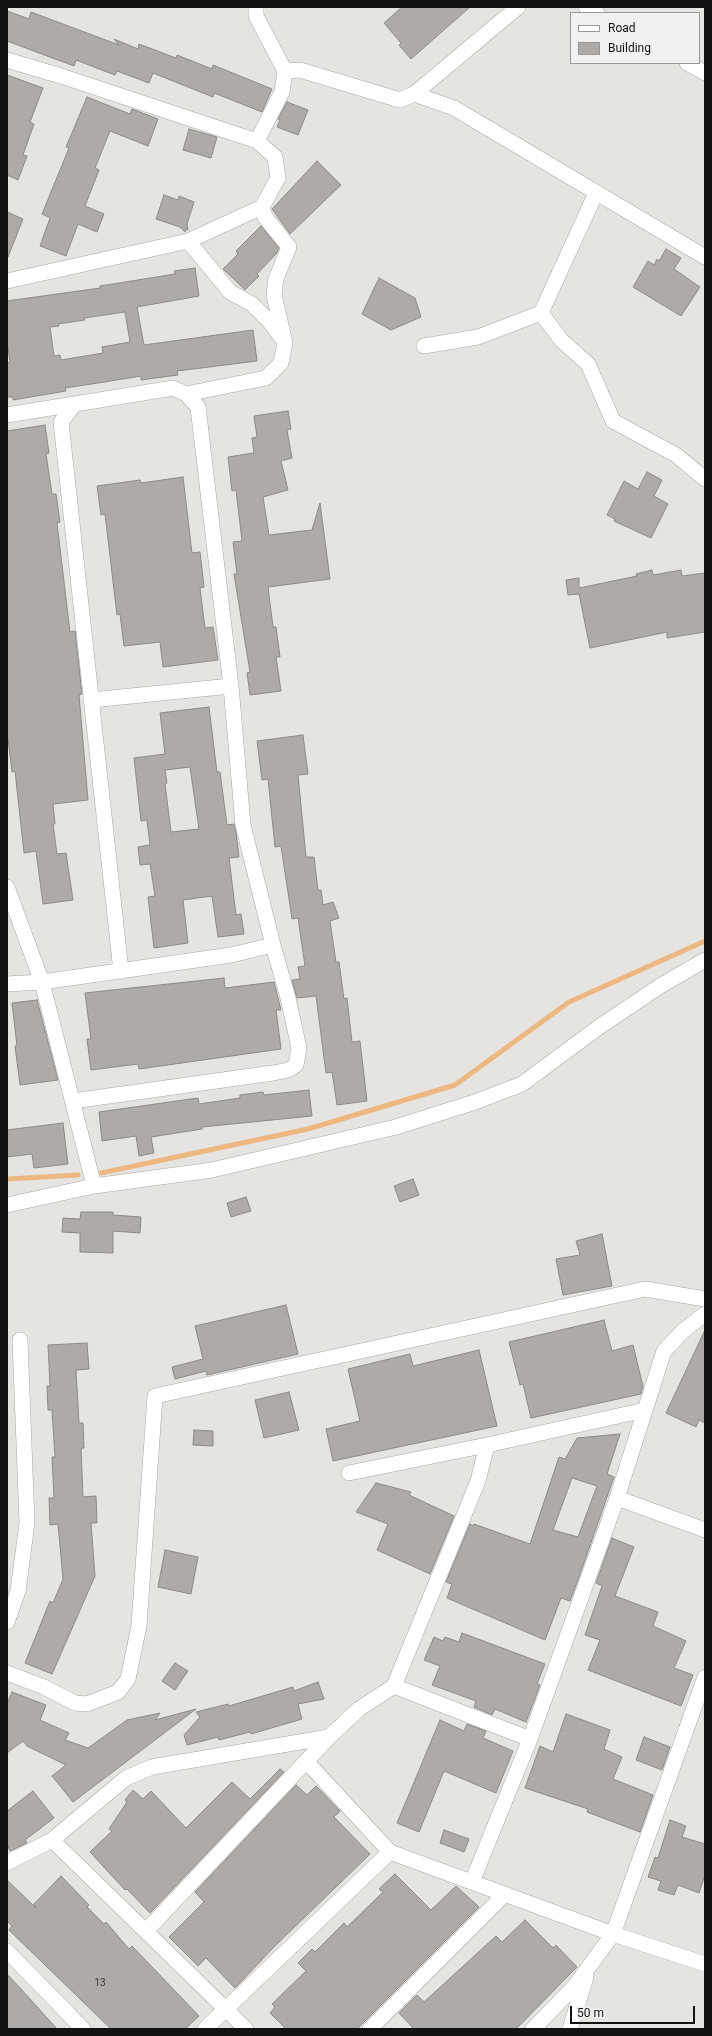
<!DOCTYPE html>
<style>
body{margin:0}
#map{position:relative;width:712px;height:2036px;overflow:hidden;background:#e6e4e1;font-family:Roboto,sans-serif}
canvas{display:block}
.frame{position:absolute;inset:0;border:8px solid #141312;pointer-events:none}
.legend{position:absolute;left:570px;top:12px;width:130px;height:52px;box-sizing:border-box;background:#f3f1ef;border:1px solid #9a9897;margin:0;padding:5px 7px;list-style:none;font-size:12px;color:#141312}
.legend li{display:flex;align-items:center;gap:8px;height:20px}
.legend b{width:20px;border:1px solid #9a9897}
.scale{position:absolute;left:570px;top:2006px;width:125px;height:18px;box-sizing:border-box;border:2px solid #141312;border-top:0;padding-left:5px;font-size:12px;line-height:14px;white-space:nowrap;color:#141312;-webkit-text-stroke:3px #f3f1ef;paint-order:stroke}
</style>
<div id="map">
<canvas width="712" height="2036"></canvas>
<div class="frame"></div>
<ul class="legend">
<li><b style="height:5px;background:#fff"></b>Road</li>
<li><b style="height:11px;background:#adaaa8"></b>Building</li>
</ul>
<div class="scale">50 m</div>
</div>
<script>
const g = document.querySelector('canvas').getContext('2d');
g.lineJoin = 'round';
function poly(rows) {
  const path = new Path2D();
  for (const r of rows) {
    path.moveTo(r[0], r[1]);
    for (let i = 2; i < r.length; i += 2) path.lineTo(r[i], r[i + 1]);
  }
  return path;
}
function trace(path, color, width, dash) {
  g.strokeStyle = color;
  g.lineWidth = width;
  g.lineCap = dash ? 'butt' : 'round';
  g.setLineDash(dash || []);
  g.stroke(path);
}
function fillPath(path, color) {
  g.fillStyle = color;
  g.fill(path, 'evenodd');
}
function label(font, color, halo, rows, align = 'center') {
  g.font = font + ' Roboto,sans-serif';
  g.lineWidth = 3;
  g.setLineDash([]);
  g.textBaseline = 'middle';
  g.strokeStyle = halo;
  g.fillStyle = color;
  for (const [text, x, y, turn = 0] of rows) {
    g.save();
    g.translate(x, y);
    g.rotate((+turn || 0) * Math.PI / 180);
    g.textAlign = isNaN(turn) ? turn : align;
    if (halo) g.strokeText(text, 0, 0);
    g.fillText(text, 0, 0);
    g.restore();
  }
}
trace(poly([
 [101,1173,308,1129,455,1085,569,1002,705,941],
 [7,1179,78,1175]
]), '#edb781', 5);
const building = poly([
 [402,7,470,7,411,59,399,45,401,43,384,23,402,7],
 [7,11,29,19,31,12,119,45,114,39,138,49,139,44,176,58,177,55,212,69,213,65,272,89,262,112,214,93,213,97,153,73,149,83,117,71,115,75,76,60,74,66,7,41,7,11],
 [7,75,43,88,30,122,34,124,23,155,27,156,18,180,7,175,7,75],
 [87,97,130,114,132,109,158,119,148,146,110,131,95,168,99,170,85,206,104,214,97,232,78,224,66,256,40,246,50,218,42,214,69,148,66,147,87,97],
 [287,102,308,110,298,135,277,127,280,120,278,119,287,102],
 [189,129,217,137,211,158,183,150,189,129],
 [317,161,341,185,290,234,272,209,317,161],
 [164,195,178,200,179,196,194,202,187,224,188,230,186,229,185,232,180,227,156,219,164,195],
 [7,212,23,219,8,257,7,257,7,212],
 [261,226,279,248,276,254,257,274,259,276,245,290,223,269,238,254,236,251,261,226],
 [666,249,681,258,674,269,700,287,681,316,633,287,648,261,654,265,657,259,659,261,666,249],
 [195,268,199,296,137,307,144,345,253,330,257,361,177,371,178,375,141,380,141,376,98,383,65,388,66,391,13,400,13,397,7,397,7,363,10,362,7,342,7,301,100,288,100,286,175,274,174,271,195,268],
 [125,312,130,342,102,347,103,353,61,360,60,355,54,356,50,327,59,326,58,324,85,320,84,318,125,312],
 [379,278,415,298,421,317,391,330,362,314,379,278],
 [288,411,291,429,287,430,292,458,281,461,288,490,263,497,269,535,312,530,320,503,330,579,268,587,273,627,276,627,280,657,276,657,281,691,250,695,247,673,250,672,234,574,237,574,233,542,242,541,236,490,232,491,228,457,254,453,252,438,257,437,254,416,288,411],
 [45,425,49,453,46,454,52,494,56,494,60,522,57,523,70,632,75,631,82,694,79,695,88,800,53,804,55,824,53,824,57,854,66,853,73,900,43,904,36,851,24,853,15,771,12,772,7,731,7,431,45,425],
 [647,472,662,480,654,496,668,504,651,538,614,521,615,519,607,515,624,481,638,489,647,472],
 [183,477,192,553,200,552,204,587,200,588,205,628,213,627,218,660,163,667,160,642,124,646,120,614,117,615,105,514,101,515,97,486,140,480,141,483,183,477],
 [652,570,653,575,681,570,682,576,705,573,705,632,667,638,667,632,590,648,579,594,568,595,566,580,579,578,579,588,637,576,636,574,652,570],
 [209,707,217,772,220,772,227,825,234,824,236,833,239,857,229,858,236,915,241,914,244,934,218,937,212,896,183,900,188,943,154,948,148,897,155,896,150,864,140,865,138,847,150,845,147,820,141,821,134,758,165,754,160,713,209,707],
 [190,767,199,829,171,832,165,784,167,783,165,770,190,767],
 [303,735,308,774,298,775,306,857,314,857,318,890,321,890,323,905,333,902,339,918,330,921,336,962,339,962,344,999,347,998,352,1042,360,1041,367,1101,337,1105,332,1072,326,1073,316,996,297,998,292,980,300,979,298,967,305,966,298,918,292,919,281,846,275,847,268,779,262,780,257,741,303,735],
 [224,978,225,988,274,982,281,1010,276,1010,281,1049,139,1069,138,1064,91,1070,87,1039,91,1039,85,993,224,978],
 [37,1000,58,1080,20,1085,15,1046,17,1046,12,1003,37,1000],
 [309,1090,312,1116,202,1127,202,1129,151,1137,154,1153,139,1156,136,1136,102,1141,99,1112,198,1098,199,1104,240,1098,240,1095,263,1092,264,1095,309,1090],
 [63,1123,68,1164,34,1168,32,1154,7,1157,7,1130,63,1123],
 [413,1179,419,1195,400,1202,394,1186,413,1179],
 [246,1197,251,1211,231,1217,227,1203,246,1197],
 [81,1212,113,1212,113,1215,141,1217,140,1233,113,1231,113,1253,80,1252,80,1233,62,1232,63,1218,80,1219,81,1212],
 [602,1234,612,1286,563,1295,556,1259,580,1255,576,1241,602,1234],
 [286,1305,298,1354,207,1375,206,1371,175,1379,172,1367,203,1359,195,1326,286,1305],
 [604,1320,612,1351,633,1345,643,1386,641,1394,531,1418,523,1384,520,1385,509,1342,604,1320],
 [705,1330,705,1423,699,1420,696,1427,666,1413,705,1330],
 [87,1343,89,1369,76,1370,79,1423,83,1423,84,1448,81,1448,83,1497,96,1496,97,1523,91,1523,95,1576,52,1674,25,1663,50,1601,53,1603,63,1579,58,1524,50,1525,49,1498,54,1498,52,1457,55,1457,52,1410,48,1410,47,1386,50,1386,48,1345,87,1343],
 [479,1350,497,1426,333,1461,326,1429,360,1421,348,1369,410,1354,413,1366,479,1350],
 [289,1392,299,1430,264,1438,255,1400,289,1392],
 [194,1430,213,1431,213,1446,193,1445,194,1430],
 [620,1434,607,1474,614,1477,579,1577,570,1601,561,1598,545,1640,447,1598,452,1584,446,1582,470,1524,473,1526,474,1524,530,1544,559,1457,565,1459,577,1438,620,1434],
 [572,1478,597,1486,578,1537,553,1530,572,1478],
 [376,1483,411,1492,409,1495,454,1516,430,1574,377,1550,388,1524,356,1512,376,1483],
 [612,1538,634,1547,615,1596,658,1612,653,1626,686,1641,674,1668,693,1675,681,1706,588,1670,600,1640,585,1635,602,1586,596,1583,612,1538],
 [165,1550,198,1557,191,1594,158,1587,165,1550],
 [462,1633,545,1664,537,1684,540,1685,526,1722,495,1709,492,1715,474,1707,476,1701,432,1685,440,1666,424,1660,434,1637,443,1641,445,1637,459,1642,462,1633],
 [175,1663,188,1671,175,1690,162,1681,175,1663],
 [318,1682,324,1699,298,1704,302,1719,251,1734,250,1732,219,1740,218,1737,187,1745,184,1735,200,1717,196,1712,228,1704,229,1706,293,1687,294,1691,318,1682],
 [12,1692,46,1705,40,1720,69,1733,65,1740,88,1748,127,1720,160,1713,155,1720,196,1709,73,1802,52,1776,66,1765,27,1746,23,1741,7,1753,7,1704,12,1692],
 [566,1714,610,1730,604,1749,622,1757,613,1779,653,1795,640,1832,587,1812,588,1809,525,1788,540,1746,553,1752,566,1714],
 [440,1720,464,1731,467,1724,486,1731,483,1738,513,1751,496,1793,444,1771,419,1832,397,1823,440,1720],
 [644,1737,670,1747,662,1770,636,1760,644,1737],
 [280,1769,284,1772,150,1913,127,1889,125,1890,90,1852,112,1831,109,1829,127,1802,125,1800,133,1790,143,1799,151,1791,186,1828,232,1782,250,1799,280,1769],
 [296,1785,307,1795,316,1786,340,1811,334,1817,370,1854,274,1947,235,1988,206,1958,198,1966,169,1937,204,1902,195,1892,296,1785],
 [33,1791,54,1818,25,1840,27,1843,10,1851,7,1844,7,1811,33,1791],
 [670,1820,686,1826,682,1837,705,1844,705,1875,699,1893,678,1885,674,1895,658,1890,661,1881,648,1877,655,1857,658,1858,670,1820],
 [444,1830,469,1839,464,1852,440,1843,444,1830],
 [395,1874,431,1910,456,1886,479,1907,357,2029,286,2029,270,2013,275,2007,272,2004,306,1971,298,1963,312,1949,315,1952,344,1923,347,1927,383,1892,379,1889,395,1874],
 [61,1876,89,1905,87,1907,104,1924,106,1922,129,1949,132,1946,199,2016,185,2029,111,2029,9,1930,12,1926,7,1921,7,1880,36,1908,34,1904,61,1876],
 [525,1920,553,1948,556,1945,577,1967,516,2029,414,2029,399,2013,417,1995,424,2002,496,1936,502,1942,525,1920],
 [7,1974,21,1989,57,2029,7,2029,7,1974]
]);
fillPath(building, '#adaaa8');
trace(building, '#8c8a88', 1);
const street = poly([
 [256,7,256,16,285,71,282,92,257,141],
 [586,7,597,13],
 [7,60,64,77,257,141,275,157,278,178,262,207,265,217,289,247,276,279,274,295,285,343,281,363,266,378,186,394],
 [687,63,705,73],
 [285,71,300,70,400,100,414,94,518,7],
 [414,94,454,108,705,257],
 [188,241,230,292,252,304,270,322,281,337],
 [7,281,188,241,262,207],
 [541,313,562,341,588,364,613,421,676,455,705,479],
 [424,346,478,337,541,313,596,193],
 [7,415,75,404],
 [91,700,231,686],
 [7,887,42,982,94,1186],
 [7,984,42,982,231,955,273,945,243,825,231,686,198,407,186,394,173,388,75,404,61,422,121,971],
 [73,1101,273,1073,288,1070,296,1065,299,1048,288,998,273,945],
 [7,1205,94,1186,212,1170,396,1127,475,1102,522,1084,599,1027,660,986,705,960],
 [349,1473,487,1445],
 [617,1498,705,1530],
 [7,1622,18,1591,27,1523,20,1340],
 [7,1673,44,1687,75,1703,87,1704,118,1692,128,1679,139,1626,155,1396,645,1289,705,1299],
 [394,1686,530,1739],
 [306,1761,390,1852,613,1934,705,1964],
 [52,1840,246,2029],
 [7,1863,52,1840,126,1778,152,1767,329,1737],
 [472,1882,530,1739,617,1498,664,1351,683,1331,705,1314],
 [146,1931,329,1737,359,1709,394,1686,478,1481,487,1445,645,1410],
 [7,1951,83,2029],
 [205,2029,390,1852],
 [370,2029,505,1894],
 [533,2029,574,1987,613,1934,705,1677],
 [570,2029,586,1977]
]);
trace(street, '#aaa8a5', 16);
trace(street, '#fff', 15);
label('10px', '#3a3938', null, [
 ["13",100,1983]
]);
</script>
